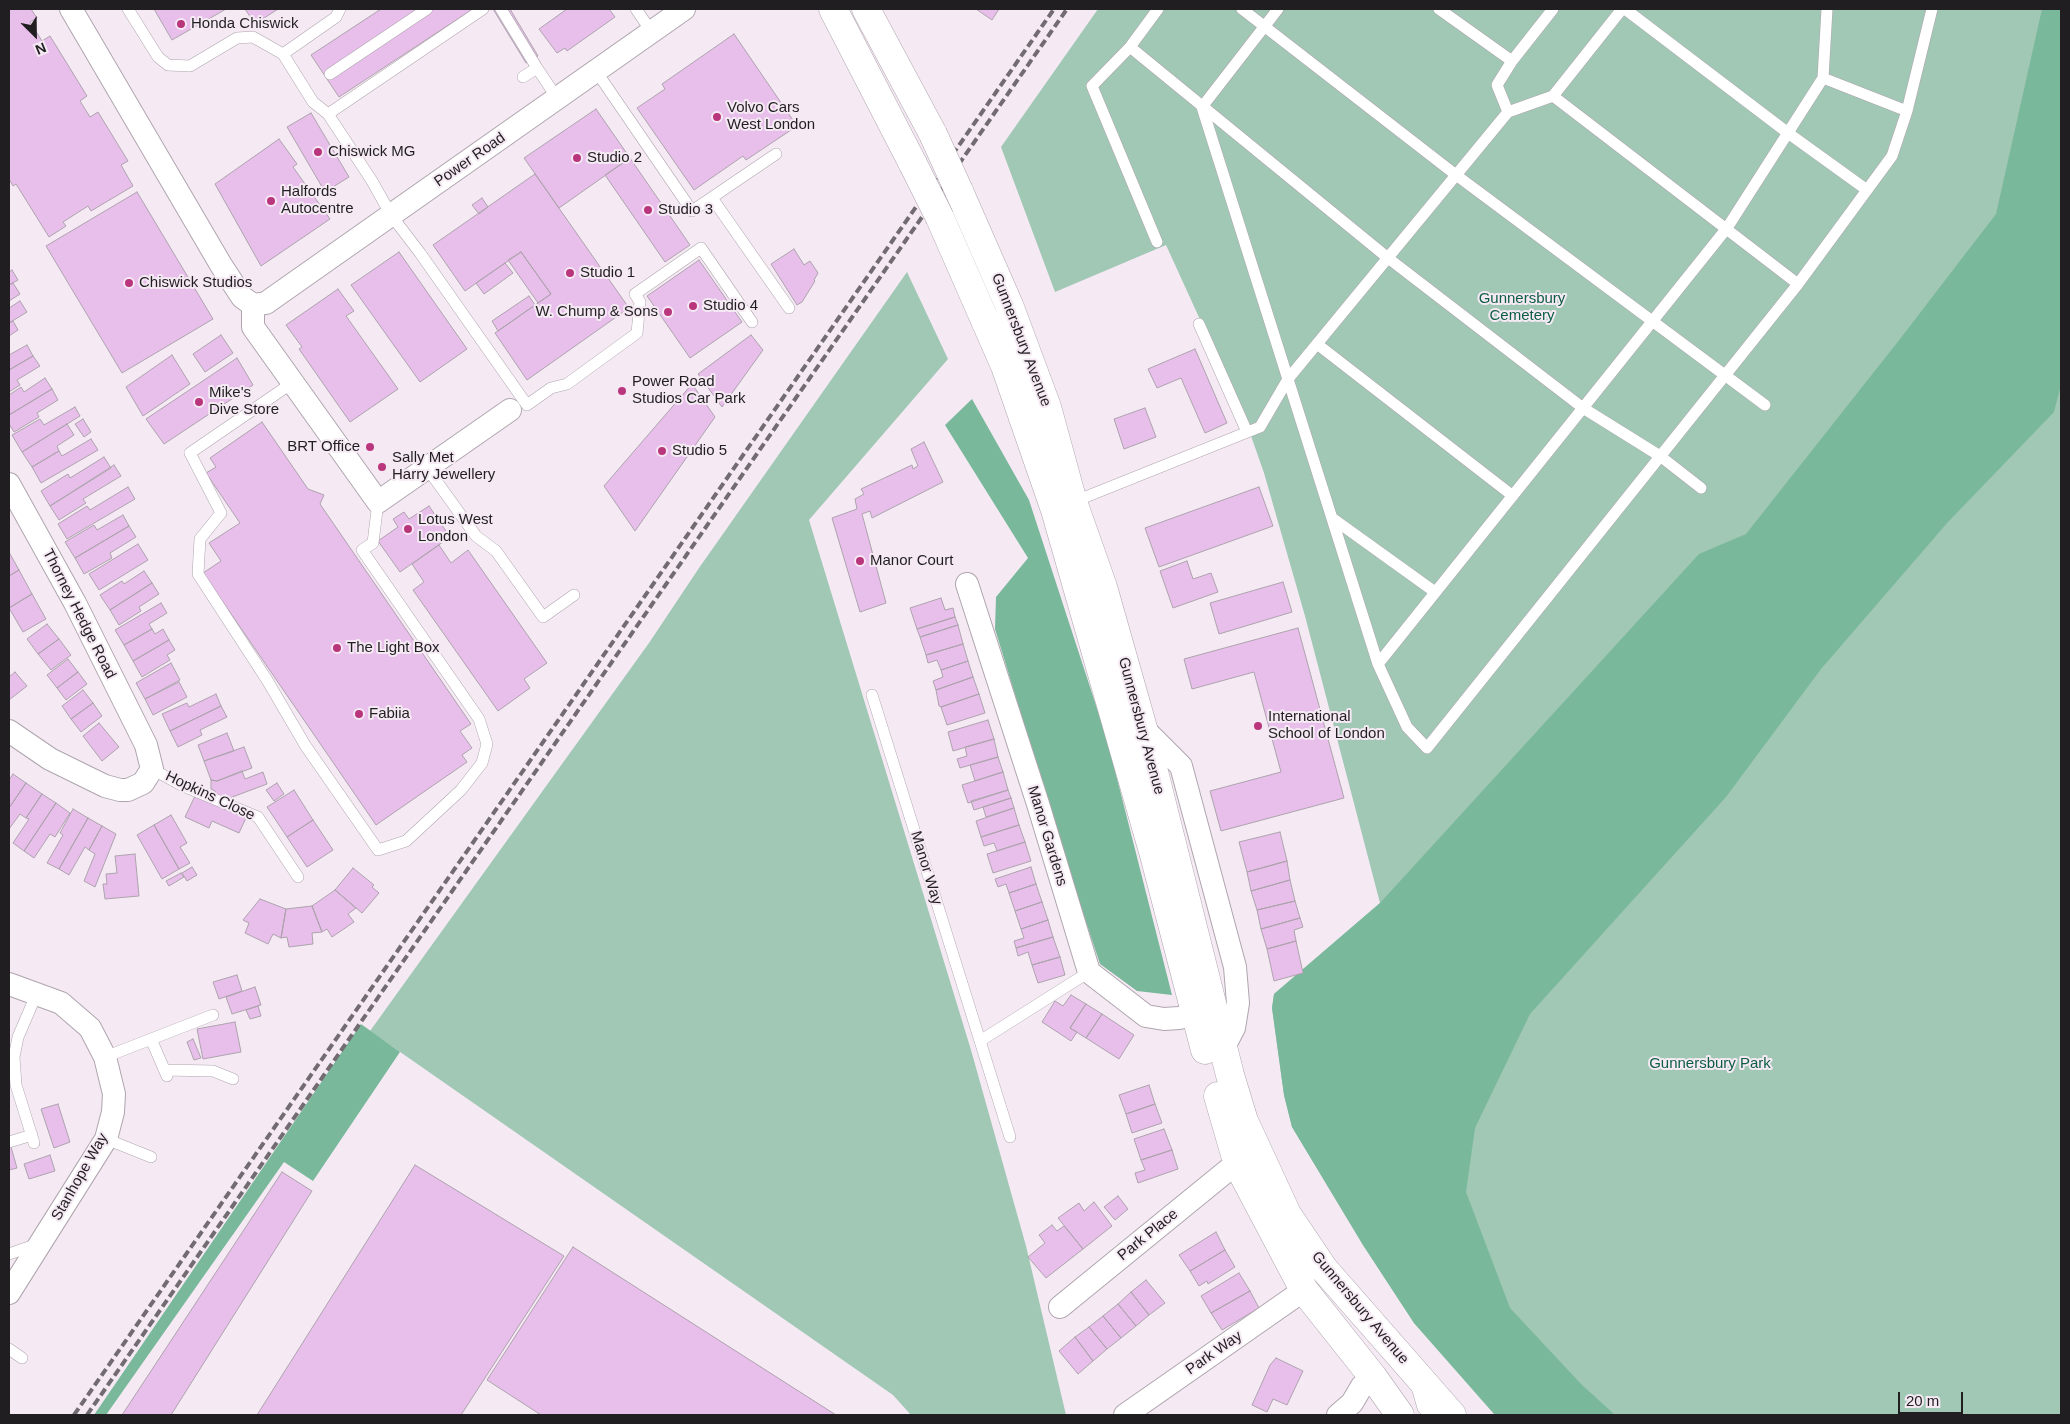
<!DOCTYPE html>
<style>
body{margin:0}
#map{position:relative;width:2070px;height:1424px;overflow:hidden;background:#f5eaf4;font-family:Helvetica,sans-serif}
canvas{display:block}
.frame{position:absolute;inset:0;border:10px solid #211e21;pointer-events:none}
.north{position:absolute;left:10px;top:10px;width:50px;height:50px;-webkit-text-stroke:4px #f5eaf4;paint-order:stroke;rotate:157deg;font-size:14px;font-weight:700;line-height:20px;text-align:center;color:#211e21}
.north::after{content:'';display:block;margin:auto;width:18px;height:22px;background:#211e21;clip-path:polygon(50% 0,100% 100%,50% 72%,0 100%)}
.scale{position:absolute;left:1898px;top:1392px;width:65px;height:22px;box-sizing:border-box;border:2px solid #211e21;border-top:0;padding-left:6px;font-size:15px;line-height:18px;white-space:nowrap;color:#211e21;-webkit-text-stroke:4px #f5eaf4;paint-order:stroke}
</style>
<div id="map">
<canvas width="2070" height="1424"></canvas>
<div class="frame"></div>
<div class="north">N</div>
<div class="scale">20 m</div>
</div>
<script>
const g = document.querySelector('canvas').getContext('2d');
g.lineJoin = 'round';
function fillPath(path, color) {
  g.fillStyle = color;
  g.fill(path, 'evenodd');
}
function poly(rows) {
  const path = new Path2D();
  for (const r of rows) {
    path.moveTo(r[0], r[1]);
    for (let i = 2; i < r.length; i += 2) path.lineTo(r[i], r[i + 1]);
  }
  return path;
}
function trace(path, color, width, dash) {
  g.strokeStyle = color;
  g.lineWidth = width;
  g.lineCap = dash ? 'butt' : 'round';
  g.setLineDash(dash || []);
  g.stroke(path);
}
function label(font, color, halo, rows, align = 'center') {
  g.font = font + ' Helvetica,sans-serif';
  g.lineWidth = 4;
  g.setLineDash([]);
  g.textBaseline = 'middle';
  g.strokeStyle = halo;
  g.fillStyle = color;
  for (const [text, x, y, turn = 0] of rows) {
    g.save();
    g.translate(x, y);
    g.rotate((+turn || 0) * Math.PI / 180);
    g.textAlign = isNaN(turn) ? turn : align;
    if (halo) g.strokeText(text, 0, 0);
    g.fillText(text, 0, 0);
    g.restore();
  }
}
fillPath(poly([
 [1098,9,2061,9,2061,1415,1495,1415,1414,1323,1363,1245,1292,1127,1284,1095,1272,1008,1274,994,1380,903,1305,616,1264,473,1244,416,1166,245,1055,292,1001,147],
 [907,272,948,359,809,520,971,1050,1026,1246,1066,1415,911,1415,893,1395,370,1031,649,643,699,568]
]), '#a1c7b5');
fillPath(poly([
 [2042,9,2061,9,2061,385,2054,412,1948,522,1821,669,1726,797,1530,1014,1475,1128,1466,1192,1510,1308,1581,1384,1615,1415,1495,1415,1414,1323,1363,1245,1292,1127,1284,1095,1272,1008,1274,994,1380,903,1699,554,1746,534,1900,339,1996,214],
 [972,399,1029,500,1107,739,1172,995,1137,991,1100,964,1068,868,995,629,996,597,1028,558,945,425],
 [361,1024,400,1052,313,1181,284,1162,106,1415,94,1415]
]), '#7ab89c');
const building = poly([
 [9,9,31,9,37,18,30,22,42,41,50,36,87,96,80,101,90,117,98,112,128,161,121,165,133,186,91,211,88,206,63,222,66,226,49,237,16,184,13,186,9,179,9,9],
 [154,9,226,9,172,40,154,9],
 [245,9,278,9,255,24,245,9],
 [381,9,473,9,339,97,311,55,381,9],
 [493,9,510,9,538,56,526,63,493,9],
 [567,9,609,9,615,17,567,51,565,48,557,53,539,29,567,9],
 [976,9,999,9,992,20,976,9],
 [734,34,797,126,746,160,743,156,694,190,637,108,665,89,662,84,734,34],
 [596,109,630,158,559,208,524,158,596,109],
 [311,113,349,177,325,192,287,127,311,113],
 [279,139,297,164,293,167,330,219,261,266,215,184,279,139],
 [630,158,690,245,665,262,605,175,630,158],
 [535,174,629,308,527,380,495,333,551,294,521,252,465,291,433,245,535,174],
 [137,192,213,319,122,373,46,246,137,192],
 [482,198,488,207,479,214,472,205,482,198],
 [794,249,804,265,810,261,818,273,814,280,815,281,802,302,797,305,771,264,794,249],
 [399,252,467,349,420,382,351,285,399,252],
 [521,252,551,294,538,303,508,260,521,252],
 [699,260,742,322,690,358,647,296,699,260],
 [505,263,513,273,484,294,476,283,505,263],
 [12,270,18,280,9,285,9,272,12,270],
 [13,283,20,294,9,301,9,285,13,283],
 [338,289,354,311,346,316,398,389,350,422,299,349,302,347,286,325,338,289],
 [529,296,535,305,498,331,492,321,529,296],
 [20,301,27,312,9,323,9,308,20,301],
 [13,321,18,330,9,336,9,323,13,321],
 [221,335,233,353,205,372,193,354,221,335],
 [751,335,763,350,722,407,698,374,751,335],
 [27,345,33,356,9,370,9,355,27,345],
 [1195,349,1227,423,1205,433,1181,378,1157,388,1148,369,1195,349],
 [172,355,190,384,143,416,126,387,172,355],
 [33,356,40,366,17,380,20,385,9,392,9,370,33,356],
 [237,358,253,385,164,444,146,419,237,358],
 [45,378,52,389,9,415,9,395,21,387,24,392,45,378],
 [692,384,715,417,635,531,604,486,692,384],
 [52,389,58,400,37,413,39,417,14,432,9,424,9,415,52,389],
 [75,407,80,416,22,452,12,435,40,419,44,425,75,407],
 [1145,408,1156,437,1124,449,1114,419,1145,408],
 [83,419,91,432,84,437,75,424,83,419],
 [262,422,308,489,324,495,320,504,471,724,460,731,472,748,462,755,467,762,376,825,203,573,221,561,209,543,240,523,206,473,216,467,210,458,262,422],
 [67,424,74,435,57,446,59,451,32,467,22,452,67,424],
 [91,439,98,450,41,483,32,467,59,451,62,456,91,439],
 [924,442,943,482,872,518,870,511,862,514,886,603,860,612,832,518,857,509,855,499,864,494,861,489,912,465,913,469,918,466,911,449,924,442],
 [104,457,111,468,50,506,41,491,68,474,70,478,104,457],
 [114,465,121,476,83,499,86,503,59,520,50,506,114,465],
 [128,487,135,499,67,539,58,524,87,506,90,510,128,487],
 [1259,487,1273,526,1159,567,1145,528,1259,487],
 [429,506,450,537,400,572,378,541,398,527,393,519,404,512,409,519,429,506],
 [123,515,129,526,75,558,65,542,94,525,97,530,123,515],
 [129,526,136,537,110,553,112,558,84,574,75,558,129,526],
 [138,544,148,560,99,590,89,574,138,544],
 [439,545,451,563,468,550,547,663,524,679,530,688,498,711,413,590,424,582,412,564,439,545],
 [10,554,19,570,9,576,9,555,10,554],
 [1187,561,1193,579,1211,573,1218,592,1173,608,1160,571,1187,561],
 [19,570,32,594,9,608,9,576,19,570],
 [144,571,152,583,110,610,100,595,122,581,124,584,144,571],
 [1283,582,1292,612,1219,634,1210,603,1283,582],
 [152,583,159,594,139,607,141,611,119,625,110,610,152,583],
 [32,594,46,619,23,632,9,608,32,594],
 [941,598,945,610,953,608,955,617,917,629,910,608,941,598],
 [161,603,167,613,149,624,152,629,124,645,115,630,161,603],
 [955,617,958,625,920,637,917,629,955,617],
 [47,624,59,639,38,654,27,639,47,624],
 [958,625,963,644,926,655,920,637,958,625],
 [1298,628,1344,798,1221,831,1210,791,1281,772,1254,672,1192,689,1184,659,1298,628],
 [152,629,155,634,163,629,169,640,133,661,124,645,152,629],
 [59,639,71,655,51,670,38,654,59,639],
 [169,640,175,650,167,655,170,660,142,677,133,661,169,640],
 [963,644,968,661,941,670,937,660,928,663,926,655,963,644],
 [68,659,78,672,57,688,47,675,68,659],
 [968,661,973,677,936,690,933,681,943,677,941,670,968,661],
 [171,663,180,680,145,699,136,683,171,663],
 [15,672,27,686,9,700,9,677,15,672],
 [78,672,87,684,66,700,57,688,78,672],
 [973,677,979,694,941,707,939,706,936,690,973,677],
 [179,682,187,697,153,715,145,699,179,682],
 [83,690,93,703,71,719,62,706,83,690],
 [216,694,221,706,170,731,162,714,187,703,189,707,216,694],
 [979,694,985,713,947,725,941,707,979,694],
 [93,703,102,716,81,732,71,719,93,703],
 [221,706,227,717,200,730,202,735,178,747,170,731,221,706],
 [988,720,994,739,953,751,948,732,988,720],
 [99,723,119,747,102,761,83,736,99,723],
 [227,733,234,751,204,761,198,745,227,733],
 [994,739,998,757,960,768,957,759,967,756,965,747,994,739],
 [244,747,252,768,217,781,211,780,204,761,244,747],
 [998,757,1003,772,975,781,970,765,998,757],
 [242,771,245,779,263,772,267,784,227,799,216,795,215,791,211,789,211,780,217,781,242,771],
 [1003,772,1008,790,968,803,962,785,1003,772],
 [13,774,26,783,9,808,9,780,13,774],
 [26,783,42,794,26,818,20,814,9,829,9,808,26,783],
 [277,783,284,794,274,801,266,790,277,783],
 [294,790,313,820,287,837,267,807,294,790],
 [1008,790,1011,798,974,810,971,801,1008,790],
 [42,794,56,803,24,851,13,843,29,819,26,818,42,794],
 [195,796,246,818,239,833,212,821,209,828,185,817,195,796],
 [1011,798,1014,808,986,817,983,807,1011,798],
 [56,803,70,813,55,837,50,834,34,858,24,851,56,803],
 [1014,808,1019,825,981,837,976,821,1014,808],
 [73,809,88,818,59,869,47,863,63,835,60,833,73,809],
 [171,815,187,843,180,847,190,863,179,869,154,825,171,815],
 [88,818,102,826,89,850,85,847,69,875,59,869,88,818],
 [313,820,333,850,307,867,287,837,313,820],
 [154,825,179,869,162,879,137,835,154,825],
 [1019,825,1025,842,997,851,994,843,984,846,981,837,1019,825],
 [102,826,116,834,95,887,84,881,95,854,89,850,102,826],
 [1280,832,1287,861,1247,872,1239,842,1280,832],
 [1025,842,1031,861,993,873,987,854,1025,842],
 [135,854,139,896,105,899,103,884,107,884,106,874,117,873,115,856,135,854],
 [1287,861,1290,880,1251,891,1247,872,1287,861],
 [192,867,197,875,187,881,182,873,192,867],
 [1031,867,1036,884,1009,893,1006,884,998,887,995,879,1031,867],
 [353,868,374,885,372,887,379,893,362,913,335,890,353,868],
 [181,873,184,877,169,886,166,881,181,873],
 [1290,880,1295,901,1257,910,1251,891,1290,880],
 [1036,884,1042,902,1015,911,1009,893,1036,884],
 [335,890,356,908,348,914,354,922,332,937,327,929,322,932,312,906,335,890],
 [260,899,286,909,281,938,273,934,268,944,245,933,249,923,243,920,260,899],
 [1295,901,1300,918,1261,929,1257,910,1295,901],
 [1042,902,1048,920,1021,929,1015,911,1042,902],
 [312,906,322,932,312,933,313,944,289,947,287,937,281,938,286,909,312,906],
 [1300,918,1303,927,1294,930,1296,941,1267,949,1261,929,1300,918],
 [1048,920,1053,937,1016,948,1014,941,1024,938,1021,929,1048,920],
 [1053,937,1060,957,1032,965,1028,952,1018,956,1016,948,1053,937],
 [1296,941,1303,973,1274,981,1267,949,1296,941],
 [1060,957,1065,975,1038,983,1032,965,1060,957],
 [237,975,242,991,219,999,213,982,237,975],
 [255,987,261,1005,232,1014,226,997,255,987],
 [1071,995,1086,1004,1070,1028,1077,1032,1071,1041,1042,1022,1055,1001,1063,1006,1071,995],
 [1086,1004,1102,1014,1086,1038,1070,1028,1086,1004],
 [258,1006,261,1016,250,1019,246,1010,258,1006],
 [1102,1014,1134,1035,1119,1059,1086,1038,1102,1014],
 [235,1022,241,1052,203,1059,197,1029,235,1022],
 [193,1039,201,1058,194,1060,187,1042,193,1039],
 [1149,1085,1155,1104,1126,1114,1119,1095,1149,1085],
 [58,1104,70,1142,54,1148,41,1109,58,1104],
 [1155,1104,1162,1123,1132,1133,1126,1114,1155,1104],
 [1164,1129,1172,1150,1141,1160,1134,1139,1164,1129],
 [9,1140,17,1168,9,1170,9,1140],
 [1172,1150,1178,1169,1138,1183,1135,1173,1145,1170,1141,1160,1172,1150],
 [50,1155,55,1171,29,1179,24,1164,50,1155],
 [415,1165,564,1256,461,1415,257,1415,415,1165],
 [282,1172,312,1191,171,1415,122,1415,282,1172],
 [1118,1196,1128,1209,1115,1220,1104,1207,1118,1196],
 [1094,1202,1112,1226,1083,1249,1058,1218,1079,1203,1084,1211,1094,1202],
 [1052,1225,1057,1231,1064,1226,1083,1249,1046,1278,1028,1257,1045,1243,1039,1235,1052,1225],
 [1216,1232,1225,1250,1190,1271,1179,1255,1216,1232],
 [573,1247,836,1415,541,1415,487,1380,573,1247],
 [1225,1250,1235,1267,1208,1284,1207,1281,1199,1286,1190,1271,1225,1250],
 [1239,1273,1250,1291,1211,1313,1201,1296,1239,1273],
 [1146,1280,1165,1303,1149,1315,1131,1292,1146,1280],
 [1250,1291,1259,1308,1222,1330,1211,1313,1250,1291],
 [1131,1292,1149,1315,1136,1326,1118,1304,1131,1292],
 [1118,1304,1136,1326,1121,1338,1103,1316,1118,1304],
 [1103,1316,1121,1338,1107,1349,1089,1327,1103,1316],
 [1089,1327,1107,1349,1093,1361,1075,1337,1089,1327],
 [1075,1337,1093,1361,1078,1374,1059,1351,1075,1337],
 [1276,1358,1303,1371,1287,1405,1273,1399,1267,1412,1252,1405,1270,1365,1276,1358]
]);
fillPath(building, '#e8beeb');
trace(building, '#aca3ac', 1);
const service = poly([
 [128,9,158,57,168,65,190,66,237,38,253,37,283,54,313,102,328,114,372,181,391,215,420,253,527,405,551,388,567,384,637,333,640,302,635,294,701,248,752,322],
 [501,9,537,68],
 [636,9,651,31],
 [1242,9,1456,175,1765,405],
 [1278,9,1202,107,1378,664,1727,228,1823,78,1827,9],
 [1439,9,1512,61],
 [1625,9,1788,133,1867,190],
 [1130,47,1388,258,1583,408,1660,456,1701,488],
 [283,54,336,17,340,9],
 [596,71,692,211,776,154],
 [330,74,427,9],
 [523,77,537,68,557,98],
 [1823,78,1907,111],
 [1553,96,1798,284],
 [1508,112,1497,85,1512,61,1553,9],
 [328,114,483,9],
 [712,198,789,308],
 [1157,242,1092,86,1130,47,1158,9],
 [1199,324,1247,432],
 [1317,344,1513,496],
 [292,383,190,453,221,513,200,539,198,574,267,680,305,745,378,850,406,841,461,790,482,763,487,744,479,719,362,550,373,543,378,502],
 [427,468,476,536,496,551,543,617,574,595],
 [1073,502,1260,427,1288,379,1508,112,1553,96,1622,9],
 [1332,518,1435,592],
 [1378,664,1407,727,1427,748,1798,284,1892,156,1907,111,1932,9],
 [872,695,1010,1137],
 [152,769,183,786,258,817,298,877],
 [151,1039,167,1076],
 [980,1041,1089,972],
 [105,1057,213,1015],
 [165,1070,213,1071,233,1079],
 [106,1139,151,1157],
 [9,1142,32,1135],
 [34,1143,16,1085,14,1057,18,1037,37,993],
 [9,1254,38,1244],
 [9,1349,22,1358],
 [1417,1387,1423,1408,1430,1415]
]);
const minor = poly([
 [71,9,221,265,242,297,253,305,266,303,273,298,684,9],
 [253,305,253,327,378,502,510,410],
 [9,484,75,603,146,745,152,769,143,783,128,790,120,790,105,786,50,759,9,731],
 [967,584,1038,804,1089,972,1146,1016,1164,1019,1179,1018,1196,1014],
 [1143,728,1181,766,1235,967,1238,1003,1234,1028,1224,1047],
 [9,984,61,1003,90,1028,105,1057,114,1094,113,1112,106,1139,9,1293],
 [1060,1307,1228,1170,1238,1165],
 [1125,1415,1304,1290],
 [1338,1415,1352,1403,1362,1386,1373,1377]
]);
const trunk = poly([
 [833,9,913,164],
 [866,9,933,134],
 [959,191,1009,305,1047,407,1073,502,1103,587,1143,728,1230,1075,1244,1121,1287,1214,1324,1269,1452,1415],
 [940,218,1005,366,1055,510,1154,855,1205,1050],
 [1218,1096,1238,1165,1304,1290,1373,1377,1400,1415]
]);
trace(service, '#afa5ae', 12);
trace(minor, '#afa5ae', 24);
trace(trunk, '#afa5ae', 29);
trace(service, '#fff', 11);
trace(minor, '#fff', 22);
trace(trunk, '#fff', 28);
trace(poly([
 [74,1415,1054,9],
 [87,1415,1067,9]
]), '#726c72', 4, [8, 4]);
const trunkBridge = poly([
 [933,134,959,191],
 [913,164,940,218]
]);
trace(trunkBridge, '#afa5ae', 29, []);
trace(trunkBridge, '#fff', 28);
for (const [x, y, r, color] of [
 [181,24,5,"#b9367c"],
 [717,117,5,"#b9367c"],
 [318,152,5,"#b9367c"],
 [577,158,5,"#b9367c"],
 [271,201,5,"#b9367c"],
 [648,210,5,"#b9367c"],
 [570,273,5,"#b9367c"],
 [129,283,5,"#b9367c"],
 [693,306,5,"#b9367c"],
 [668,312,5,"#b9367c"],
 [622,391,5,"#b9367c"],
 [199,402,5,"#b9367c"],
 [370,447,5,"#b9367c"],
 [662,451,5,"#b9367c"],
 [382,467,5,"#b9367c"],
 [408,529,5,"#b9367c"],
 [860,561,5,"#b9367c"],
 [337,648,5,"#b9367c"],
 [359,714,5,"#b9367c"],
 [1258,726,5,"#b9367c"]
]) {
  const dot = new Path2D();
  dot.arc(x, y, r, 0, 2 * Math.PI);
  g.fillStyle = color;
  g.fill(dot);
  trace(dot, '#f5eaf4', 2);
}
label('15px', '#211e21', '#f5eaf4', [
 ["Honda Chiswick",191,24],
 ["Volvo Cars",727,108],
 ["West London",727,125],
 ["Chiswick MG",328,152],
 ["Studio 2",587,158],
 ["Halfords",281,192],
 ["Autocentre",281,209],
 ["Studio 3",658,210],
 ["Studio 1",580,273],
 ["Chiswick Studios",139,283],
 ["Studio 4",703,306],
 ["W. Chump & Sons",658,312,"right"],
 ["Power Road",632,382],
 ["Studios Car Park",632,399],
 ["Mike's",209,393],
 ["Dive Store",209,410],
 ["BRT Office",360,447,"right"],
 ["Studio 5",672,451],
 ["Sally Met",392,458],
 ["Harry Jewellery",392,475],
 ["Lotus West",418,520],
 ["London",418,537],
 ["Manor Court",870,561],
 ["The Light Box",347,648],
 ["Fabiia",369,714],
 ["International",1268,717],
 ["School of London",1268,734]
], 'left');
label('15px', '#211e21', '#f5eaf4', [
 ["Power Road",470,160,-35],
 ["Gunnersbury Avenue",1021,340,69],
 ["Thorney Hedge Road",79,614,63],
 ["Gunnersbury Avenue",1141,726,75],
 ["Hopkins Close",210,796,25],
 ["Manor Gardens",1047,836,73],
 ["Manor Way",926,868,73],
 ["Stanhope Way",80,1177,-60],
 ["Park Place",1148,1235,-39],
 ["Gunnersbury Avenue",1360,1308,50],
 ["Park Way",1214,1353,-35]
]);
label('15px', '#0d5d43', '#f5eaf4', [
 ["Gunnersbury",1522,299],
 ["Cemetery",1522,316],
 ["Gunnersbury Park",1710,1064]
]);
</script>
